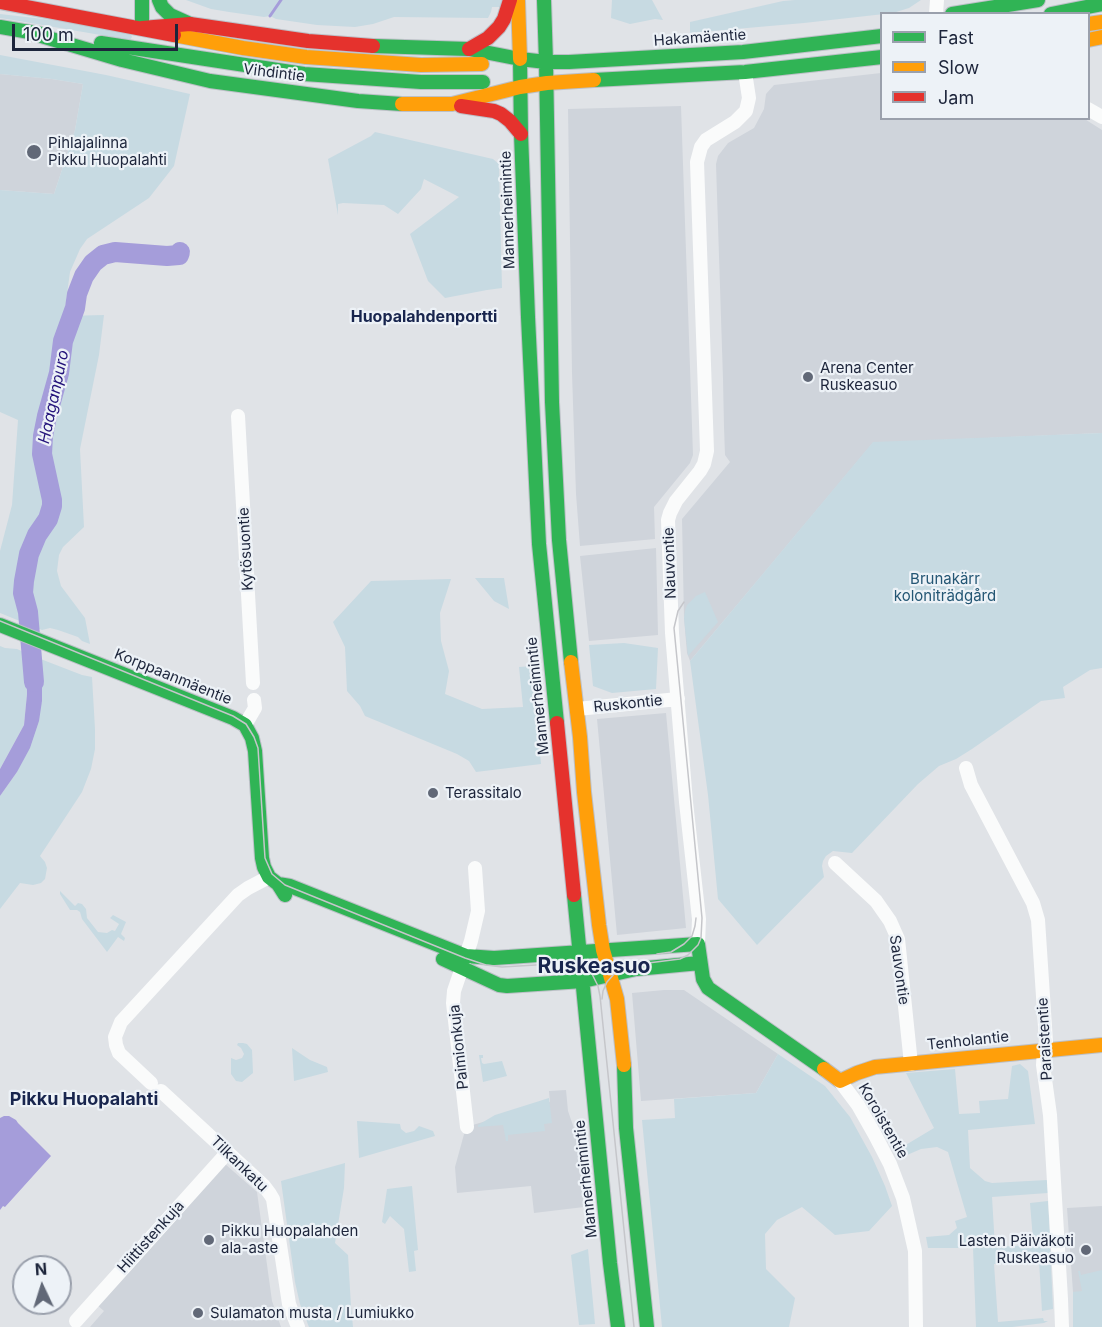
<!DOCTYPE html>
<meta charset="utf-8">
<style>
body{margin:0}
#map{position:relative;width:1102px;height:1327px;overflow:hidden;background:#e0e3e7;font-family:Inter,sans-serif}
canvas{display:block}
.legend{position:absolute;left:880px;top:12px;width:210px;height:108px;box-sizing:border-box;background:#edf2f7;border:2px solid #9aa0ac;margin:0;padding:8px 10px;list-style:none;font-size:18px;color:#1d253b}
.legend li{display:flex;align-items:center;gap:12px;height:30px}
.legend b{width:30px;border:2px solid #9aa0ac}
.north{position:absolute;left:12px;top:1255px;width:60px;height:60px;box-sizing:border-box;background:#edf2f7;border:2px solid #9aa0ac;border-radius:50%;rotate:356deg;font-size:16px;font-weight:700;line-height:24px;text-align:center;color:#1d253b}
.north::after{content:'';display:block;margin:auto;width:21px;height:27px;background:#616877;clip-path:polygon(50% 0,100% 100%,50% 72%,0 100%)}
.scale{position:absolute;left:12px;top:24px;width:166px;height:27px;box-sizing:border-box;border:3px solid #1d253b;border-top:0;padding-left:8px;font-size:18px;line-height:21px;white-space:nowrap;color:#1d253b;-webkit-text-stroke:4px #edf2f7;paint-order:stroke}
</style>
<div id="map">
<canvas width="1102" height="1327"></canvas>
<ul class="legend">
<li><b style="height:8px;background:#30b455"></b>Fast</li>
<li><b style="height:8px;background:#ff9f0a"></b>Slow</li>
<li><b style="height:8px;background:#e5322d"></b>Jam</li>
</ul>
<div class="north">N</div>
<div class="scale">100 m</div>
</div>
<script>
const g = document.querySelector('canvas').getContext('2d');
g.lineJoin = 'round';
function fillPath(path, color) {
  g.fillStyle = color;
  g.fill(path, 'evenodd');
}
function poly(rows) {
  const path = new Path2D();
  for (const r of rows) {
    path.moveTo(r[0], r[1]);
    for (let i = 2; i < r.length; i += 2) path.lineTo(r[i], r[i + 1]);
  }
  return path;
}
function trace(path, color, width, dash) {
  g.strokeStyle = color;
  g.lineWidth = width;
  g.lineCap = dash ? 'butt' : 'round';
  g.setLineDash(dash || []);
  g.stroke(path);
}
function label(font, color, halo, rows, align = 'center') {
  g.font = font + ' Inter,sans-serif';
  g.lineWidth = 4.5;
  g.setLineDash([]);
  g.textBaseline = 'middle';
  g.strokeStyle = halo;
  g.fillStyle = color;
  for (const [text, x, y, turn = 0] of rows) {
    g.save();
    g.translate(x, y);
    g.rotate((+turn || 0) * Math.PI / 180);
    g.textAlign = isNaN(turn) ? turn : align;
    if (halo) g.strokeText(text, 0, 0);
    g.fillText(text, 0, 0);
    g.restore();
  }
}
fillPath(poly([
 [881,73,882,118,1083,118,1102,130,1102,433,873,443,690,661,687,653,684,618,682,519,730,462,725,455,724,427,723,379,716,164,718,156,728,143,754,128,764,109,766,94,774,85],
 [0,74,52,79,83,84,75,130,54,194,0,190],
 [681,106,693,455,690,463,654,507,655,539,580,546,576,494,572,373,568,109],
 [656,548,658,635,589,641,580,556],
 [666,713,686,928,617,935,597,719],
 [664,990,684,990,778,1054,756,1093,641,1101,632,993],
 [566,1090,568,1111,577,1137,584,1207,534,1213,531,1186,457,1193,455,1167,466,1127,550,1102,549,1091],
 [225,1164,257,1192,272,1301,281,1327,90,1327,104,1311,97,1305],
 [1102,1206,1102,1327,1073,1327,1073,1292,1067,1208]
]), '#cfd4db');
fillPath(poly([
 [186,0,502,0,501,7,492,7,491,12,488,18,394,17,373,24,355,27,317,25,276,19,270,16,264,17,229,12,211,9],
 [612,0,652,0,663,20,655,19,630,24,611,18],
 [795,0,921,0,909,8,893,13,804,23,690,33,690,22,783,1],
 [0,14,52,20,131,34,132,37,130,40,13,20,0,18],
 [0,55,106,75,190,94,174,166,149,198,87,239,80,249,70,272,64,316,104,315,99,355,80,449,84,527,63,547,59,555,57,571,61,586,85,618,90,644,82,641,78,637,58,630,50,628,42,630,0,613,0,551,12,505,18,420,0,412,0,190,54,194,75,130,83,84,52,79,0,74],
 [375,132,493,159,499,164,502,288,487,290,445,298,428,281,410,234,459,197,424,179,421,189,398,214,384,205,343,203,338,204,338,215,328,159,371,136],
 [1102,433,1102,668,1090,670,1063,687,1065,698,1041,701,972,749,956,759,939,766,918,784,852,853,833,851,826,856,823,861,822,866,824,877,757,945,718,899,708,795,690,661,873,442],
 [475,578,504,578,509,609,494,601],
 [451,579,440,613,441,641,449,671,445,694,482,709,523,707,519,667,532,666,541,764,476,772,469,761,457,754,365,716,360,706,347,691,345,647,333,622,371,581],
 [705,592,718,622,688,656,684,618,685,611,687,605,696,596],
 [624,643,658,648,656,689,612,693,593,686,589,645],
 [0,646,5,648,17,649,26,653,27,694,24,725,0,769],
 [38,658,82,675,92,677,95,729,95,749,91,769,82,792,40,856,45,862,47,868,45,879,41,883,33,885,20,883,0,909,0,796,17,772,42,701,42,679],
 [60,891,75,906,78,903,82,904,86,909,87,918,98,932,107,933,112,930,115,931,119,924,110,918,113,915,126,922,121,934,125,938,124,941,118,937,107,952,82,919,80,912,77,910,70,910,60,894],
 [238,1043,243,1043,247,1044,252,1050,253,1073,242,1082,236,1081,231,1074,231,1058,236,1060,242,1058,244,1054,241,1048,237,1045],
 [292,1048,310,1060,327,1067,328,1072,294,1081],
 [778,1054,825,1086,850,1117,872,1157,885,1186,892,1206,869,1231,835,1235,802,1207,777,1220,765,1234,766,1269,795,1298,789,1327,662,1327,642,1120,675,1118,674,1099,756,1093],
 [479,1055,483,1055,483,1058,481,1058,482,1063,484,1064,502,1061,507,1076,483,1082],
 [1020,1064,1028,1071,1035,1124,968,1130,970,1168,985,1181,992,1183,1047,1180,1048,1193,992,1197,995,1247,1050,1244,1053,1309,1042,1311,1039,1261,994,1264,998,1322,1043,1318,1044,1321,1048,1321,1044,1323,1012,1327,976,1327,973,1248,928,1248,926,1237,949,1235,957,1228,955,1221,967,1217,948,1152,937,1147,921,1149,907,1155,904,1146,934,1128,906,1073,955,1069,959,1114,980,1113,979,1101,1008,1099,1012,1066],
 [549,1098,552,1123,544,1124,545,1131,508,1135,508,1141,506,1141,503,1125,478,1127,478,1125,495,1115],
 [357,1121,400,1124,401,1129,406,1133,414,1131,419,1126,433,1131,435,1136,359,1158],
 [345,1163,344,1188,335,1243,348,1255,351,1306,353,1327,309,1327,300,1304,295,1282,281,1181],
 [412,1186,418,1250,414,1251,416,1271,409,1272,404,1229,390,1216,385,1224,382,1222,387,1189],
 [1048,1201,1050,1238,1033,1240,1030,1203],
 [588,1249,595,1324,579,1325,571,1255],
 [1102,1270,1102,1327,1073,1327,1073,1292,1082,1291,1078,1271,1080,1271,1081,1275]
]), '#c7dae2');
fillPath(poly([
 [26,653,38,658,42,679,42,701,39,721,30,748,17,772,0,796,0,769,24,725,27,694],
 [4,1116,9,1116,16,1120,18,1123,51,1156,5,1207,3,1206,0,1210,0,1118]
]), '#a59dda');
trace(poly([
 [270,16,281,0]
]), '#a59dda', 3);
trace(poly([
 [34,682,28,612,23,593,24,581,29,554,37,535,48,519,52,506,52,500,42,454,43,436,47,416,59,373,63,341,75,308,77,294,84,276,93,263,103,255,115,252,167,256,179,255,180,252]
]), '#a59dda', 20);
const fast = poly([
 [142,0,142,28],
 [159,0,162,7,170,15,190,24],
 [544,0,546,62],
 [952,14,1038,0],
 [1051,14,1102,4],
 [0,27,41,34],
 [28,32,122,60,210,81,358,101,402,104],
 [101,43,304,74,421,82,483,82],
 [373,46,469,49,520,59,546,62,569,62,743,52,882,36],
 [520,59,521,134,528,317,539,544,557,723],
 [546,62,552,402,559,540,571,662],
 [594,80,745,72,882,57],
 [0,625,233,718,245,725,252,738,255,751,262,858,264,867,269,877,278,884,285,895],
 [278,884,290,886,466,956,494,958,698,944,703,979,708,988,824,1069],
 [574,895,610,1263,618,1327],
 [443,959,499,985,507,986,583,981,636,969,700,963],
 [624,1065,626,1128,647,1327]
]);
const slow = poly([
 [518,0,520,59],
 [1088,24,1102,22],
 [174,35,243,48,306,57,421,65,482,64],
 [1088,40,1102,37],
 [402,104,452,104,520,87,547,83,594,80],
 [571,662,580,737,584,792,599,925,603,950,617,999,624,1065],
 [824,1069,840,1081,857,1073,875,1067,1102,1045]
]);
const jam = poly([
 [0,2,174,35],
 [142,28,190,24,308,41,373,46],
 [469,49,488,38,499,27,504,19,510,0],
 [461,106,494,111,501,114,510,121,521,134],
 [557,723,574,895]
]);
trace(fast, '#bcc0c7', 16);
trace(slow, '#bcc0c7', 16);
trace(jam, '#bcc0c7', 16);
trace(poly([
 [936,14,937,0],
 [1088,109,1102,117],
 [238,416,253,683],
 [577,709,678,699],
 [245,725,255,708,254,700],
 [966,768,971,785,1033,903,1038,920,1046,1042,1044,1050,1043,1065,1050,1115,1061,1299,1062,1327],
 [835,863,876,901,890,921,898,939,911,1064],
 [698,944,699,919,686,802,672,633,668,520,670,513,676,501,700,471,704,464,707,451,697,162,701,147,706,140,735,122,746,111,749,98,745,72],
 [840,1081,858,1105,875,1135,890,1164,903,1198,915,1251,916,1327],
 [151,1083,119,1053,116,1045,115,1037,121,1022,238,895,248,888,269,877],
 [161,1091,264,1186,270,1194,273,1199,289,1304,298,1327],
 [467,1127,453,1003,454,991,471,941,478,911,475,868],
 [76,1321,227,1153]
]), '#fafbfb', 14);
trace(fast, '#30b455', 14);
trace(slow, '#ff9f0a', 14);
trace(jam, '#e5322d', 14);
trace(poly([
 [0,621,233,716,246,724,254,737,258,748,265,858,272,874,285,885,465,958,486,965,502,967,569,963,585,968,592,974,598,986,600,996,634,1327],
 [657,954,671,952,684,944,692,936,695,926,696,918],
 [581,967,624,966,680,959,688,955,698,945,701,938,702,918,674,628,678,611,684,602],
 [602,999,603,991,607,982,615,973,626,967]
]), '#c5c6ca', 1.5);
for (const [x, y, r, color] of [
 [34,152,8,"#616877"],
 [808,377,6,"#616877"],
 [433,793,6,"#616877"],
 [209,1240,6,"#616877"],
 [1086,1250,6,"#616877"],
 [198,1313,6,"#616877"]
]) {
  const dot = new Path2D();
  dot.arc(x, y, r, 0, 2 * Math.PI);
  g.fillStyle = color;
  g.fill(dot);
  trace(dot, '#edf2f7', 2);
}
label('15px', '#1d253b', '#edf2f7', [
 ["Hakamäentie",700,38,-4],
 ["Vihdintie",274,73,7],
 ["Mannerheimintie",508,210,-92],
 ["Kytösuontie",246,549,-93],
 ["Nauvontie",670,563,-92],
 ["Korppaanmäentie",173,677,22],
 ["Mannerheimintie",538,696,-96],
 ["Ruskontie",628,704,-6],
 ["Sauvontie",899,970,82],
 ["Paraistentie",1045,1039,-93],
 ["Tenholantie",968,1041,-6],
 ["Paimionkuja",459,1047,-96],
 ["Koroistentie",883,1121,60],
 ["Tilkankatu",239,1164,44],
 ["Mannerheimintie",586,1179,-96],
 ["Hiittistenkuja",151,1237,-48]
]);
label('15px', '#1d253b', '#edf2f7', [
 ["Pihlajalinna",48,143],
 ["Pikku Huopalahti",48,160],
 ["Arena Center",820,368],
 ["Ruskeasuo",820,385],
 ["Terassitalo",445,793],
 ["Pikku Huopalahden",221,1231],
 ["ala-aste",221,1248],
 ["Lasten Päiväkoti",1074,1241,"right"],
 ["Ruskeasuo",1074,1258,"right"],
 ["Sulamaton musta / Lumiukko",210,1313]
], 'left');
label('15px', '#245674', '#edf2f7', [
 ["Brunakärr",945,579],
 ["koloniträdgård",945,596]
]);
label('bold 16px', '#18254e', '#edf2f7', [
 ["Huopalahdenportti",424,317]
]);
label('italic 16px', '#24137b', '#edf2f7', [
 ["Haaganpuro",54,397,-78]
]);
label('bold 18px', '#18254e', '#edf2f7', [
 ["Pikku Huopalahti",84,1100]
]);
label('bold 21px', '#18254e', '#edf2f7', [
 ["Ruskeasuo",594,967]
]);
</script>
